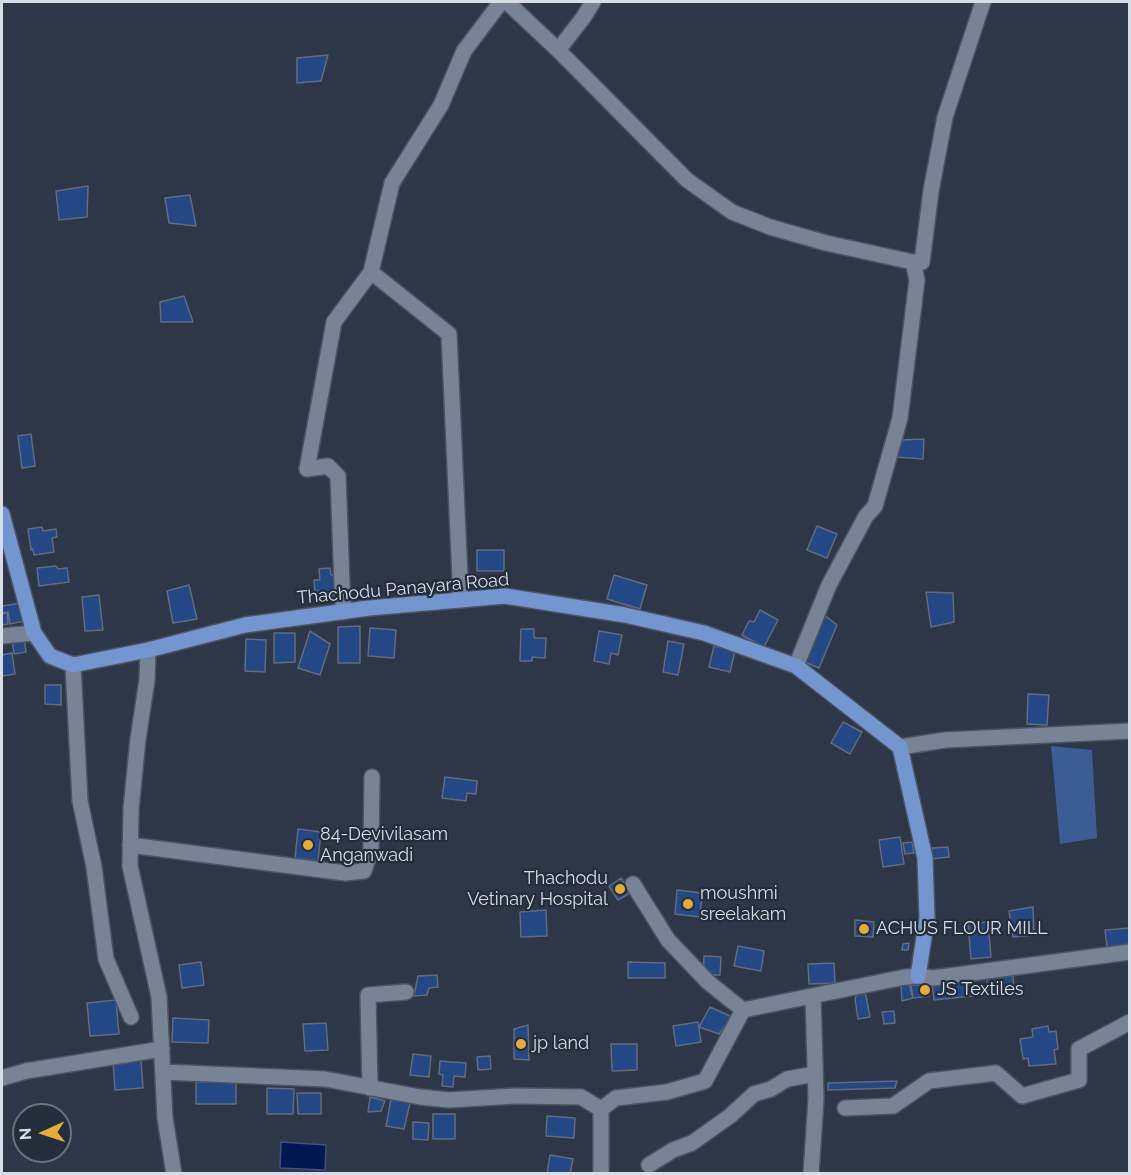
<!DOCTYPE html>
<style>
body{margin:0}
#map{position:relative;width:1131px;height:1175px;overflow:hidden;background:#2e3747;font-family:Raleway,sans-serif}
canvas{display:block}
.frame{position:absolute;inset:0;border:3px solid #d7dde7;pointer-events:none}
.north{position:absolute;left:12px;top:1103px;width:60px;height:60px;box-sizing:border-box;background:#242d3c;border:2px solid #6c7380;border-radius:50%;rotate:267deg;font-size:16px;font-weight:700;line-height:24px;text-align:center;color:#d7dde7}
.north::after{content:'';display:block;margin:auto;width:21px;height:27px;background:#e6ac36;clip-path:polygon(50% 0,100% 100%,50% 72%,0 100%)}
</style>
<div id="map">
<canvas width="1131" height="1175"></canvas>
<div class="frame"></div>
<div class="north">N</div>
</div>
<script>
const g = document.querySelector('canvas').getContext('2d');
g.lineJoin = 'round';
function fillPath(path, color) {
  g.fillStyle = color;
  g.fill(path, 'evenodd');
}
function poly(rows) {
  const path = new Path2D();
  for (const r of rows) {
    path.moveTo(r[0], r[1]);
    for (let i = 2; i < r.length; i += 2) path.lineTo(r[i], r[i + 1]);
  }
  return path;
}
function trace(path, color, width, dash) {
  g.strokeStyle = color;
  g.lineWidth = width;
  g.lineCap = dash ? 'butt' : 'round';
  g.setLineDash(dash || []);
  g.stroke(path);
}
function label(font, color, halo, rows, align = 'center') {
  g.font = font + ' Raleway,sans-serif';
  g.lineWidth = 4.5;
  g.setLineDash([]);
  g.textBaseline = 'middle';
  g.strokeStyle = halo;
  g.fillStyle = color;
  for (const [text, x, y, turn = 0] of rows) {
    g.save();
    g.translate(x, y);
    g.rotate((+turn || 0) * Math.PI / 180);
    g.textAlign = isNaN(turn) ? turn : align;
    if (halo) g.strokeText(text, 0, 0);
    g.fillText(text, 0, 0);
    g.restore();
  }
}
fillPath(poly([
 [1051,746,1092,750,1097,838,1060,844]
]), '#3c5c96');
const water = poly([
 [281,1142,326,1145,325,1170,280,1168,281,1142]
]);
fillPath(water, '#001751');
trace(water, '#40527e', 1.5);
const building = poly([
 [328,55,321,81,297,83,297,58,328,55],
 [88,186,87,217,59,220,56,191,88,186],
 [190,195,196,226,169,223,165,198,190,195],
 [184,296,193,322,161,322,160,302,184,296],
 [31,434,35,466,22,468,18,436,31,434],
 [924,439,923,459,897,457,898,440,924,439],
 [817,526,837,534,827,558,807,550,817,526],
 [42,527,43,531,56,529,57,537,52,538,54,552,34,555,33,549,31,550,28,529,42,527],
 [477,550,504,550,504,571,477,571,477,550],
 [56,566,58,569,67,568,69,582,39,586,37,568,56,566],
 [330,568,331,575,337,575,338,596,321,597,320,591,315,591,314,580,320,580,319,569,330,568],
 [614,575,647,585,640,609,607,599,614,575],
 [189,585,197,619,173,623,167,591,189,585],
 [926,592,953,593,954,622,931,627,926,592],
 [99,595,103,630,85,631,82,597,99,595],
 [21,603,24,621,10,624,8,612,2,613,2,606,21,603],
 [760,610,778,620,764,647,742,635,749,621,754,622,760,610],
 [7,613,8,624,2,625,2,614,7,613],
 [823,614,837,625,819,668,802,661,823,614],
 [360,626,360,663,338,663,338,627,360,626],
 [370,628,396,630,394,658,368,656,370,628],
 [521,629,534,629,534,638,546,638,545,658,532,657,532,661,520,661,521,629],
 [310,631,330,644,320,675,298,668,310,631],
 [599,631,622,635,618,655,611,653,609,664,594,661,599,631],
 [274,633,295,633,295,662,274,663,274,633],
 [24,637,26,652,14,654,12,639,24,637],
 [246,639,266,640,265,672,245,671,246,639],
 [668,641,684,644,678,675,663,672,668,641],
 [714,646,735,651,730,672,709,667,714,646],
 [12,653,15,674,2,676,2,655,12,653],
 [45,685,61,685,61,705,45,704,45,685],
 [1028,694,1049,695,1047,725,1027,724,1028,694],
 [843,722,862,732,850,754,831,743,843,722],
 [445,777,477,781,476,794,467,793,466,801,442,798,445,777],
 [298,829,321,832,318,861,295,858,298,829],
 [900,837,904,864,883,867,879,840,900,837],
 [912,842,914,853,905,854,903,843,912,842],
 [948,847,949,857,932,859,932,848,948,847],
 [621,878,630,893,618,900,609,886,621,878],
 [677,890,702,893,700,917,675,914,677,890],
 [1033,907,1034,935,1013,937,1009,911,1033,907],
 [546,910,547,936,521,937,520,912,546,910],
 [855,920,874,922,873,937,855,936,855,920],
 [988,922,991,957,971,959,968,924,988,922],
 [1130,928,1130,944,1107,947,1105,930,1130,928],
 [909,943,908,950,902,950,903,944,909,943],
 [738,946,764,951,761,971,734,966,738,946],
 [704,956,721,957,720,975,703,975,704,956],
 [201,962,204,985,182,988,179,965,201,962],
 [628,962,665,963,665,978,628,978,628,962],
 [834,963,835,983,809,984,808,964,834,963],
 [437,975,438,987,429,988,427,995,414,996,418,976,437,975],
 [1013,976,1014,990,1010,990,1010,994,1002,995,1002,990,988,992,987,978,1013,976],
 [971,979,973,996,934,1000,932,983,971,979],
 [929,980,929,996,922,997,921,983,929,980],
 [909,984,913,998,902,1001,901,985,909,984],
 [911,985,920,985,922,997,913,998,911,985],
 [865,991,870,1017,858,1019,855,999,857,993,865,991],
 [116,1000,119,1034,90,1036,87,1003,116,1000],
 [710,1007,732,1017,719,1034,699,1027,710,1007],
 [894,1011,895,1023,884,1024,882,1012,894,1011],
 [173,1018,209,1020,208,1043,172,1042,173,1018],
 [698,1022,701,1042,676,1046,673,1026,698,1022],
 [326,1023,328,1050,305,1051,303,1024,326,1023],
 [528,1025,529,1060,514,1059,514,1029,528,1025],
 [1048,1026,1049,1032,1056,1031,1058,1049,1054,1050,1056,1064,1029,1066,1028,1058,1023,1059,1020,1039,1033,1037,1032,1029,1048,1026],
 [611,1044,637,1044,637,1070,612,1071,611,1044],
 [413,1054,431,1056,429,1077,410,1075,413,1054],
 [490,1056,491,1069,478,1070,477,1057,490,1056],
 [141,1060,143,1088,115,1090,113,1062,141,1060],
 [440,1061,466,1063,465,1077,454,1076,453,1087,442,1086,443,1075,439,1074,440,1061],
 [897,1081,895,1088,828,1090,828,1083,897,1081],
 [196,1082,236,1082,236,1104,196,1104,196,1082],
 [267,1088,294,1089,293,1114,267,1114,267,1088],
 [297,1093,321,1093,321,1114,298,1114,297,1093],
 [370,1097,385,1101,381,1111,368,1112,370,1097],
 [391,1099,410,1103,404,1129,386,1126,391,1099],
 [433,1114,455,1114,455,1139,433,1139,433,1114],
 [547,1116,575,1118,574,1138,546,1136,547,1116],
 [413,1122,429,1123,428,1140,413,1139,413,1122],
 [550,1155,573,1159,570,1174,547,1174,550,1155]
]);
fillPath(building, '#244785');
trace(building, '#626c7e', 1.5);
const minor = poly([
 [507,2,558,50,687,180,732,212,770,227,826,243,913,262,922,262,931,191,945,117,983,2],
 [558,50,583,18,593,2],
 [371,272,449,334,461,600],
 [343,612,338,476,328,466,307,469,334,322,371,272,392,183,441,105,464,51,501,2],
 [2,636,34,633],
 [148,650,147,680,138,739,131,809,130,866,159,997,165,1118,174,1174],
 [73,665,80,801,94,867,106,959,131,1017],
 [796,666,829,585,866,516,875,506,900,418,917,280,913,262],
 [900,747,945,740,1130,731],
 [130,845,345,873,364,871,371,850,372,777],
 [633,884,668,940,708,982,743,1010],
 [163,1072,325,1079,420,1097,449,1100,515,1096,581,1097,601,1109],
 [2,1078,26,1071,162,1049],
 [370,1088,368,995,406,992],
 [845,1108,893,1106,929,1081,996,1073,1022,1096,1079,1080,1079,1049,1130,1022],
 [649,1165,673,1150,692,1143,730,1116,754,1094,771,1089,787,1079,815,1074],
 [601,1174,601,1109,616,1098,667,1092,705,1081,743,1010,905,977,918,976,933,978,1130,952],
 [811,1174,816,1099,813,996]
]);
const major = poly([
 [2,514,34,633,50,656,73,665,148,650,245,625,369,608,505,596,625,615,704,633,796,666,900,747,925,858,927,918,918,976]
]);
trace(minor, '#4c5361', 18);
trace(major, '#4c5361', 18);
trace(minor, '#788395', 15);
trace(major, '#7395d0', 15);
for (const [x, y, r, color] of [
 [308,845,6,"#e6ac36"],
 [620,889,6,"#e6ac36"],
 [688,904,6,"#e6ac36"],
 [864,929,6,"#e6ac36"],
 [925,990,6,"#e6ac36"],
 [521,1044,6,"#e6ac36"]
]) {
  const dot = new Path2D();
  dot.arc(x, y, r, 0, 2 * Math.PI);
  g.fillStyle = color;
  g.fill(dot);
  trace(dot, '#242d3c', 2);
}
label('18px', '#d7dde7', '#242d3c', [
 ["Thachodu Panayara Road",403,589,-5]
]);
label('18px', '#d7dde7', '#242d3c', [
 ["84-Devivilasam",320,835],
 ["Anganwadi",320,856],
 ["Thachodu",608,879,"right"],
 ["Vetinary Hospital",608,900,"right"],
 ["moushmi",700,894],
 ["sreelakam",700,915],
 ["ACHUS FLOUR MILL",876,929],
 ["JS Textiles",937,990],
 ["jp land",533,1044]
], 'left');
</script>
